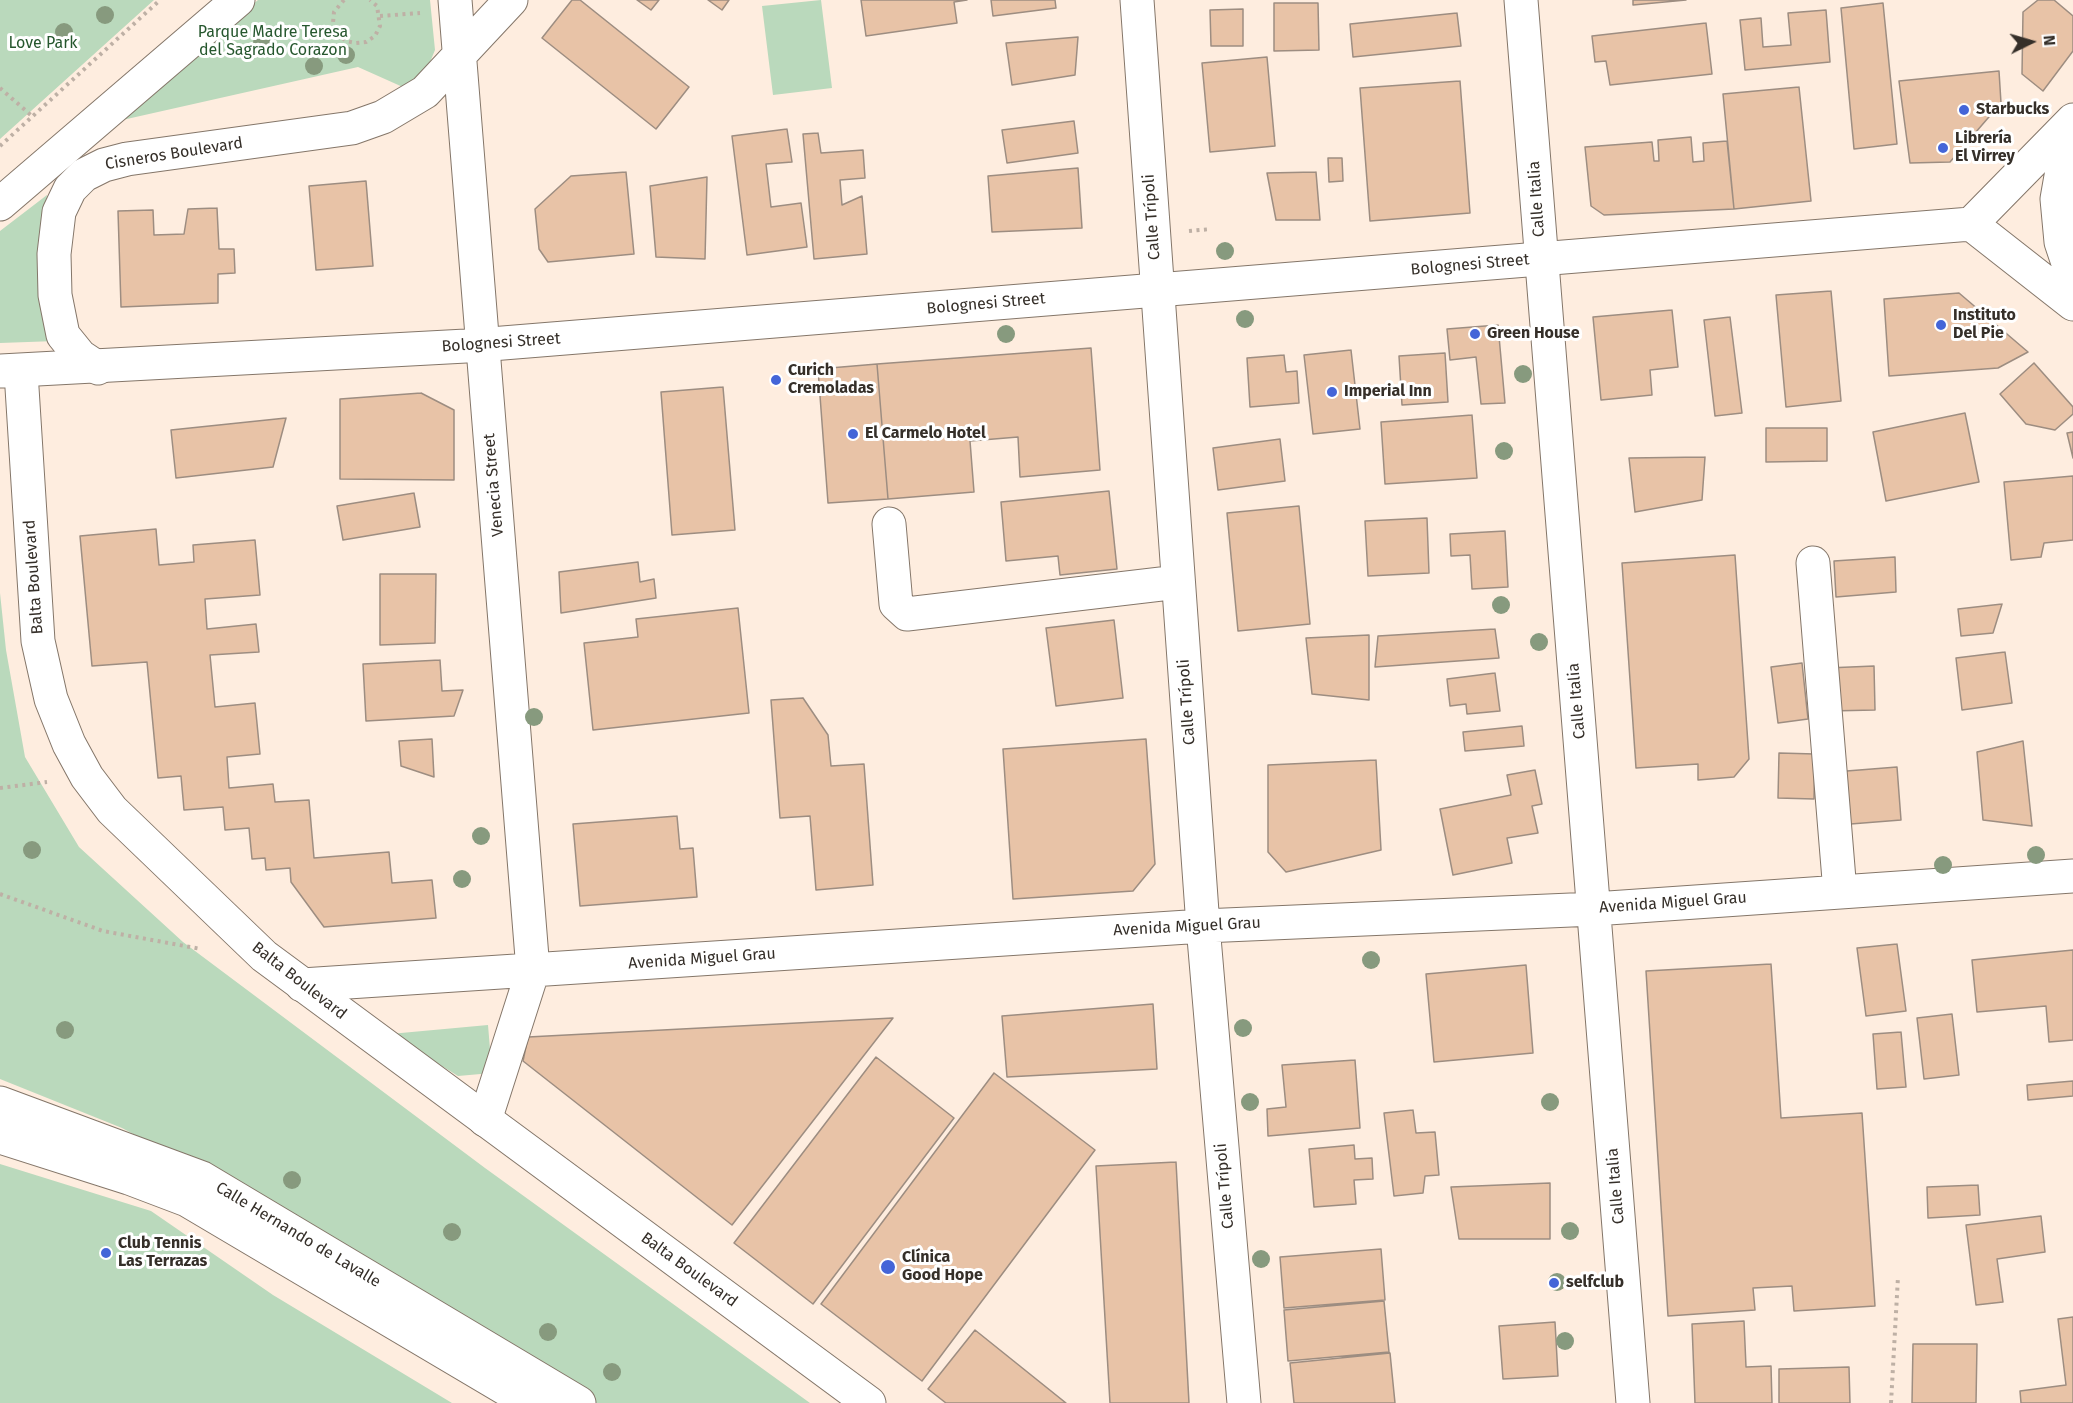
<!DOCTYPE html>
<meta charset="utf-8">
<style>
body{margin:0}
#map{position:relative;width:2073px;height:1403px;overflow:hidden;background:#feeddf;font-family:"Fira Sans",sans-serif}
canvas{display:block}
.north{position:absolute;left:2001px;top:12px;width:60px;height:60px;-webkit-text-stroke:4px #fff;paint-order:stroke;rotate:85deg;font-size:16px;font-weight:700;line-height:24px;text-align:center;color:#352f29}
.north::after{content:'';display:block;margin:auto;width:21px;height:27px;background:#352f29;clip-path:polygon(50% 0,100% 100%,50% 72%,0 100%)}
</style>
<div id="map">
<canvas width="2073" height="1403"></canvas>
<div class="north">N</div>
</div>
<script>
const g = document.querySelector('canvas').getContext('2d');
g.lineJoin = 'round';
function fillPath(path, color) {
  g.fillStyle = color;
  g.fill(path, 'evenodd');
}
function poly(rows) {
  const path = new Path2D();
  for (const r of rows) {
    path.moveTo(r[0], r[1]);
    for (let i = 2; i < r.length; i += 2) path.lineTo(r[i], r[i + 1]);
  }
  return path;
}
function trace(path, color, width, dash) {
  g.strokeStyle = color;
  g.lineWidth = width;
  g.lineCap = dash ? 'butt' : 'round';
  g.setLineDash(dash || []);
  g.stroke(path);
}
function label(font, color, halo, rows, align = 'center') {
  g.font = font + ' "Fira Sans",sans-serif';
  g.lineWidth = 6;
  g.setLineDash([]);
  g.textBaseline = 'middle';
  g.strokeStyle = halo;
  g.fillStyle = color;
  for (const [text, x, y, turn = 0] of rows) {
    g.save();
    g.translate(x, y);
    g.rotate((+turn || 0) * Math.PI / 180);
    g.textAlign = isNaN(turn) ? turn : align;
    if (halo) g.strokeText(text, 0, 0);
    g.fillText(text, 0, 0);
    g.restore();
  }
}
fillPath(poly([
 [0,0,154,0,0,139],
 [258,0,430,0,435,50,428,67,405,88,358,67,109,123],
 [821,0,832,88,773,95,762,6],
 [47,195,43,233,56,341,0,343,0,231],
 [0,593,6,650,25,757,79,847,183,942,485,1168,810,1403,593,1403,239,1191,122,1128,0,1079],
 [488,1025,492,1073,458,1076,390,1034],
 [0,1164,151,1211,273,1295,452,1403,0,1403]
]), '#bad9bc');
const building = poly([
 [572,0,580,0,689,87,656,129,542,38,572,0],
 [637,0,659,0,651,10,637,0],
 [708,0,729,0,722,10,708,0],
 [861,0,967,0,954,2,957,23,866,36,861,0],
 [991,0,1055,0,1056,8,993,16,991,0],
 [1633,0,1686,0,1633,5,1633,0],
 [2038,0,2054,0,2073,16,2073,51,2043,91,2022,74,2023,12,2038,0],
 [1274,3,1318,3,1319,50,1274,51,1274,3],
 [1883,3,1897,144,1854,149,1841,8,1883,3],
 [1243,9,1243,46,1211,46,1210,10,1243,9],
 [1826,10,1830,62,1745,70,1740,20,1761,18,1763,47,1791,45,1788,13,1826,10],
 [1457,13,1461,46,1353,57,1350,24,1457,13],
 [1706,23,1712,74,1610,85,1606,61,1595,62,1592,36,1706,23],
 [1078,37,1075,75,1012,85,1006,43,1078,37],
 [1267,57,1275,146,1210,152,1202,63,1267,57],
 [1999,71,2001,103,1950,162,1910,163,1899,81,1999,71],
 [1460,81,1470,213,1370,221,1360,88,1460,81],
 [1799,87,1811,201,1734,209,1723,94,1799,87],
 [1074,121,1078,153,1007,163,1002,130,1074,121],
 [787,129,792,162,766,164,771,207,801,203,807,247,747,255,732,136,787,129],
 [818,133,821,153,863,150,865,178,840,180,842,205,862,196,867,254,814,259,803,134,818,133],
 [1691,137,1693,162,1704,161,1703,143,1727,141,1734,209,1604,215,1591,206,1585,147,1652,142,1654,161,1659,161,1658,140,1691,137],
 [1328,158,1342,158,1343,181,1329,182,1328,158],
 [1078,168,1082,228,992,232,988,176,1078,168],
 [626,172,634,254,548,262,539,249,535,209,571,176,626,172],
 [1316,172,1320,220,1276,220,1267,173,1316,172],
 [707,177,705,259,656,257,650,186,707,177],
 [366,181,373,266,316,270,309,186,366,181],
 [217,208,219,249,234,249,235,273,218,274,218,303,121,307,118,211,153,210,154,235,184,234,188,209,217,208],
 [1831,291,1841,401,1786,407,1776,295,1831,291],
 [1959,293,2028,352,1998,368,1889,376,1884,299,1959,293],
 [1672,310,1678,367,1650,370,1652,395,1601,400,1593,317,1672,310],
 [1730,317,1742,413,1715,416,1704,320,1730,317],
 [1498,325,1505,403,1481,404,1476,357,1450,360,1447,329,1498,325],
 [1091,348,1100,470,1020,477,1018,437,970,441,974,492,888,499,877,364,1091,348],
 [1351,350,1360,429,1313,434,1304,355,1351,350],
 [1445,353,1448,402,1402,405,1399,356,1445,353],
 [1284,355,1286,372,1297,371,1299,403,1250,407,1247,358,1284,355],
 [2034,363,2073,407,2073,414,2055,430,2026,424,2000,394,2034,363],
 [877,364,888,499,828,503,818,369,877,364],
 [723,387,735,530,672,535,661,392,723,387],
 [421,393,454,410,454,480,340,479,340,399,421,393],
 [1965,413,1979,482,1886,501,1873,432,1965,413],
 [1472,415,1477,478,1385,484,1381,422,1472,415],
 [286,418,273,467,176,478,171,430,286,418],
 [1766,428,1827,428,1827,461,1766,462,1766,428],
 [2073,432,2073,458,2067,433,2073,432],
 [1280,439,1285,481,1218,490,1213,448,1280,439],
 [1705,457,1702,500,1635,512,1629,458,1705,457],
 [2073,476,2073,540,2044,543,2041,557,2011,560,2004,482,2073,476],
 [1109,491,1117,569,1060,575,1058,556,1006,561,1001,502,1109,491],
 [414,493,420,527,343,540,337,506,414,493],
 [1299,506,1310,624,1238,631,1227,513,1299,506],
 [1427,518,1429,573,1368,576,1365,521,1427,518],
 [156,529,159,565,194,562,193,545,255,540,260,595,205,599,207,629,256,624,259,652,210,655,215,707,255,703,260,754,227,757,229,788,273,784,275,802,309,800,314,858,389,852,392,883,432,880,436,918,324,927,291,882,290,868,266,870,265,858,252,859,249,828,225,830,223,807,184,810,181,776,158,778,147,662,92,666,80,536,156,529],
 [1505,531,1508,587,1472,589,1470,555,1451,556,1450,534,1505,531],
 [1735,555,1749,759,1734,777,1698,780,1698,764,1636,768,1622,563,1735,555],
 [1895,557,1896,592,1836,597,1834,561,1895,557],
 [638,562,640,582,654,579,656,598,561,613,559,572,638,562],
 [380,574,436,574,435,643,380,645,380,574],
 [2002,604,1993,633,1961,636,1958,609,2002,604],
 [738,608,749,713,593,730,584,643,638,637,636,619,738,608],
 [1114,620,1123,698,1056,706,1046,628,1114,620],
 [1495,629,1499,658,1375,667,1378,636,1495,629],
 [1369,635,1369,700,1312,694,1306,638,1369,635],
 [2005,652,2012,703,1962,710,1956,658,2005,652],
 [440,660,442,691,463,690,454,716,366,721,363,664,440,660],
 [1802,663,1808,719,1778,723,1771,667,1802,663],
 [1874,666,1875,710,1829,711,1827,668,1874,666],
 [1495,673,1500,711,1467,714,1466,704,1450,706,1447,679,1495,673],
 [803,698,828,735,831,766,864,764,873,885,816,890,810,816,780,818,771,700,803,698],
 [1522,726,1524,746,1465,751,1463,732,1522,726],
 [432,739,434,777,401,766,399,741,432,739],
 [1146,739,1155,864,1133,891,1013,899,1003,749,1146,739],
 [2023,741,2032,826,1983,820,1977,752,2023,741],
 [1779,753,1815,754,1814,799,1778,798,1779,753],
 [1376,760,1381,850,1286,872,1268,852,1268,765,1376,760],
 [1897,767,1901,820,1838,825,1834,772,1897,767],
 [1535,770,1542,804,1532,806,1538,833,1507,838,1512,863,1453,875,1440,809,1511,795,1507,775,1535,770],
 [677,816,680,849,693,848,697,897,580,906,573,824,677,816],
 [1897,944,1906,1011,1866,1016,1857,948,1897,944],
 [2073,950,2073,1040,2049,1042,2046,1006,1977,1012,1972,960,2073,950],
 [1771,964,1781,1118,1862,1113,1875,1306,1794,1311,1792,1286,1753,1288,1755,1310,1668,1316,1646,971,1771,964],
 [1526,965,1533,1053,1434,1062,1426,974,1526,965],
 [1153,1004,1157,1069,1007,1077,1002,1016,1153,1004],
 [1952,1014,1959,1075,1924,1079,1917,1018,1952,1014],
 [893,1018,732,1225,523,1061,528,1037,893,1018],
 [1901,1032,1906,1087,1877,1089,1873,1034,1901,1032],
 [876,1057,954,1118,813,1304,734,1243,876,1057],
 [1355,1060,1360,1128,1268,1136,1267,1109,1286,1107,1282,1065,1355,1060],
 [994,1073,1095,1150,922,1381,821,1304,994,1073],
 [2073,1081,2073,1096,2028,1100,2027,1085,2073,1081],
 [1413,1110,1416,1133,1435,1132,1439,1175,1425,1176,1423,1193,1394,1196,1384,1113,1413,1110],
 [1354,1145,1355,1159,1372,1158,1373,1179,1354,1180,1356,1204,1314,1207,1309,1149,1354,1145],
 [1176,1162,1189,1403,1110,1403,1096,1166,1176,1162],
 [1550,1183,1550,1239,1459,1239,1451,1187,1550,1183],
 [1978,1185,1980,1215,1928,1218,1927,1187,1978,1185],
 [2041,1216,2045,1252,1997,1259,2003,1302,1976,1305,1966,1225,2041,1216],
 [1381,1249,1385,1300,1284,1308,1280,1257,1381,1249],
 [1384,1301,1389,1352,1288,1361,1284,1310,1384,1301],
 [2073,1317,2073,1403,2021,1403,2020,1391,2066,1385,2058,1319,2073,1317],
 [1744,1321,1746,1367,1771,1366,1772,1403,1695,1403,1692,1324,1744,1321],
 [1555,1322,1558,1376,1503,1379,1499,1326,1555,1322],
 [975,1330,1066,1403,946,1403,928,1389,975,1330],
 [1913,1344,1977,1344,1976,1403,1912,1403,1913,1344],
 [1390,1353,1395,1403,1294,1403,1290,1363,1390,1353],
 [1849,1367,1850,1403,1779,1403,1779,1369,1849,1367]
]);
fillPath(building, '#e8c3a7');
trace(building, '#9d8d81', 1.5);
const minor = poly([
 [455,0,533,970,485,1120],
 [1137,0,1203,926,1244,1403],
 [1521,0,1633,1403],
 [98,368,80,356,63,335,55,295,54,254,59,212,70,189,84,175,104,165,127,159,352,128,383,117,425,92,511,0],
 [889,524,896,604,907,614,1178,582],
 [1813,563,1840,892],
 [302,985,1203,926,1594,909,2073,876]
]);
const major = poly([
 [2073,133,2064,159,2057,199,2061,242,2073,278],
 [0,204,238,0],
 [1971,224,2073,304],
 [0,371,466,346,1971,224,2073,120],
 [21,372,38,641,51,699,69,744,87,777,112,810,264,956,869,1403],
 [0,1103,202,1178,579,1403],
 [0,1137,129,1178,187,1200,530,1403]
]);
trace(minor, '#847669', 35);
trace(major, '#847669', 35);
trace(poly([
 [344,0,334,12,333,23,337,33,346,41,356,43,366,42,375,36,380,26,377,6,370,0],
 [380,16,420,13],
 [0,88,33,117],
 [0,146,160,0],
 [1189,231,1211,229],
 [0,788,47,782],
 [0,894,103,931,201,949],
 [1891,1403,1898,1277]
]), '#beb0a5', 4, [3, 4.5]);
trace(minor, '#fff', 33);
trace(major, '#fff', 33);
g.fillStyle = '#879a7e';
for (const [x, y] of [
 [105,15],
 [64,32],
 [262,43],
 [346,55],
 [314,66],
 [1225,251],
 [1245,319],
 [1006,334],
 [1523,374],
 [1504,451],
 [1501,605],
 [1539,642],
 [534,717],
 [481,836],
 [32,850],
 [2036,855],
 [1943,865],
 [462,879],
 [1371,960],
 [1243,1028],
 [65,1030],
 [1250,1102],
 [1550,1102],
 [292,1180],
 [1570,1231],
 [452,1232],
 [1261,1259],
 [1557,1282],
 [548,1332],
 [1565,1341],
 [612,1372]
]) {
  g.beginPath();
  g.arc(x, y, 9, 0, 2 * Math.PI);
  g.fill();
}
for (const [x, y, r, color] of [
 [1964,110,6,"#4465d8"],
 [1943,148,6,"#4465d8"],
 [1941,325,6,"#4465d8"],
 [1475,334,6,"#4465d8"],
 [776,380,6,"#4465d8"],
 [1332,392,6,"#4465d8"],
 [853,434,6,"#4465d8"],
 [106,1253,6,"#4465d8"],
 [888,1267,8,"#4465d8"],
 [1554,1283,6,"#4465d8"]
]) {
  const dot = new Path2D();
  dot.arc(x, y, r, 0, 2 * Math.PI);
  g.fillStyle = color;
  g.fill(dot);
  trace(dot, '#fff', 2);
}
label('16px', '#26572e', '#fff', [
 ["Parque Madre Teresa",273,33],
 ["del Sagrado Corazon",273,51],
 ["Love Park",43,44]
]);
label('bold 16px', '#352f29', '#fff', [
 ["Starbucks",1976,110],
 ["Librería",1955,139],
 ["El Virrey",1955,157],
 ["Instituto",1953,316],
 ["Del Pie",1953,334],
 ["Green House",1487,334],
 ["Curich",788,371],
 ["Cremoladas",788,389],
 ["Imperial Inn",1344,392],
 ["El Carmelo Hotel",865,434],
 ["Club Tennis",118,1244],
 ["Las Terrazas",118,1262],
 ["Clínica",902,1258],
 ["Good Hope",902,1276],
 ["selfclub",1566,1283]
], 'left');
label('16px', '#352f29', '#fff', [
 ["Cisneros Boulevard",174,154,-9],
 ["Calle Italia",1537,199,-94],
 ["Calle Trípoli",1152,217,-94],
 ["Bolognesi Street",1470,265,-5],
 ["Bolognesi Street",986,304,-5],
 ["Bolognesi Street",501,343,-4],
 ["Venecia Street",494,485,-95],
 ["Balta Boulevard",34,577,-94],
 ["Calle Italia",1577,701,-95],
 ["Calle Trípoli",1187,702,-94],
 ["Avenida Miguel Grau",1673,903,-4],
 ["Avenida Miguel Grau",1187,927,-3],
 ["Avenida Miguel Grau",702,959,-4],
 ["Balta Boulevard",299,981,38],
 ["Calle Trípoli",1225,1186,-95],
 ["Calle Italia",1616,1186,-95],
 ["Calle Hernando de Lavalle",298,1235,31],
 ["Balta Boulevard",689,1270,36]
]);
</script>
